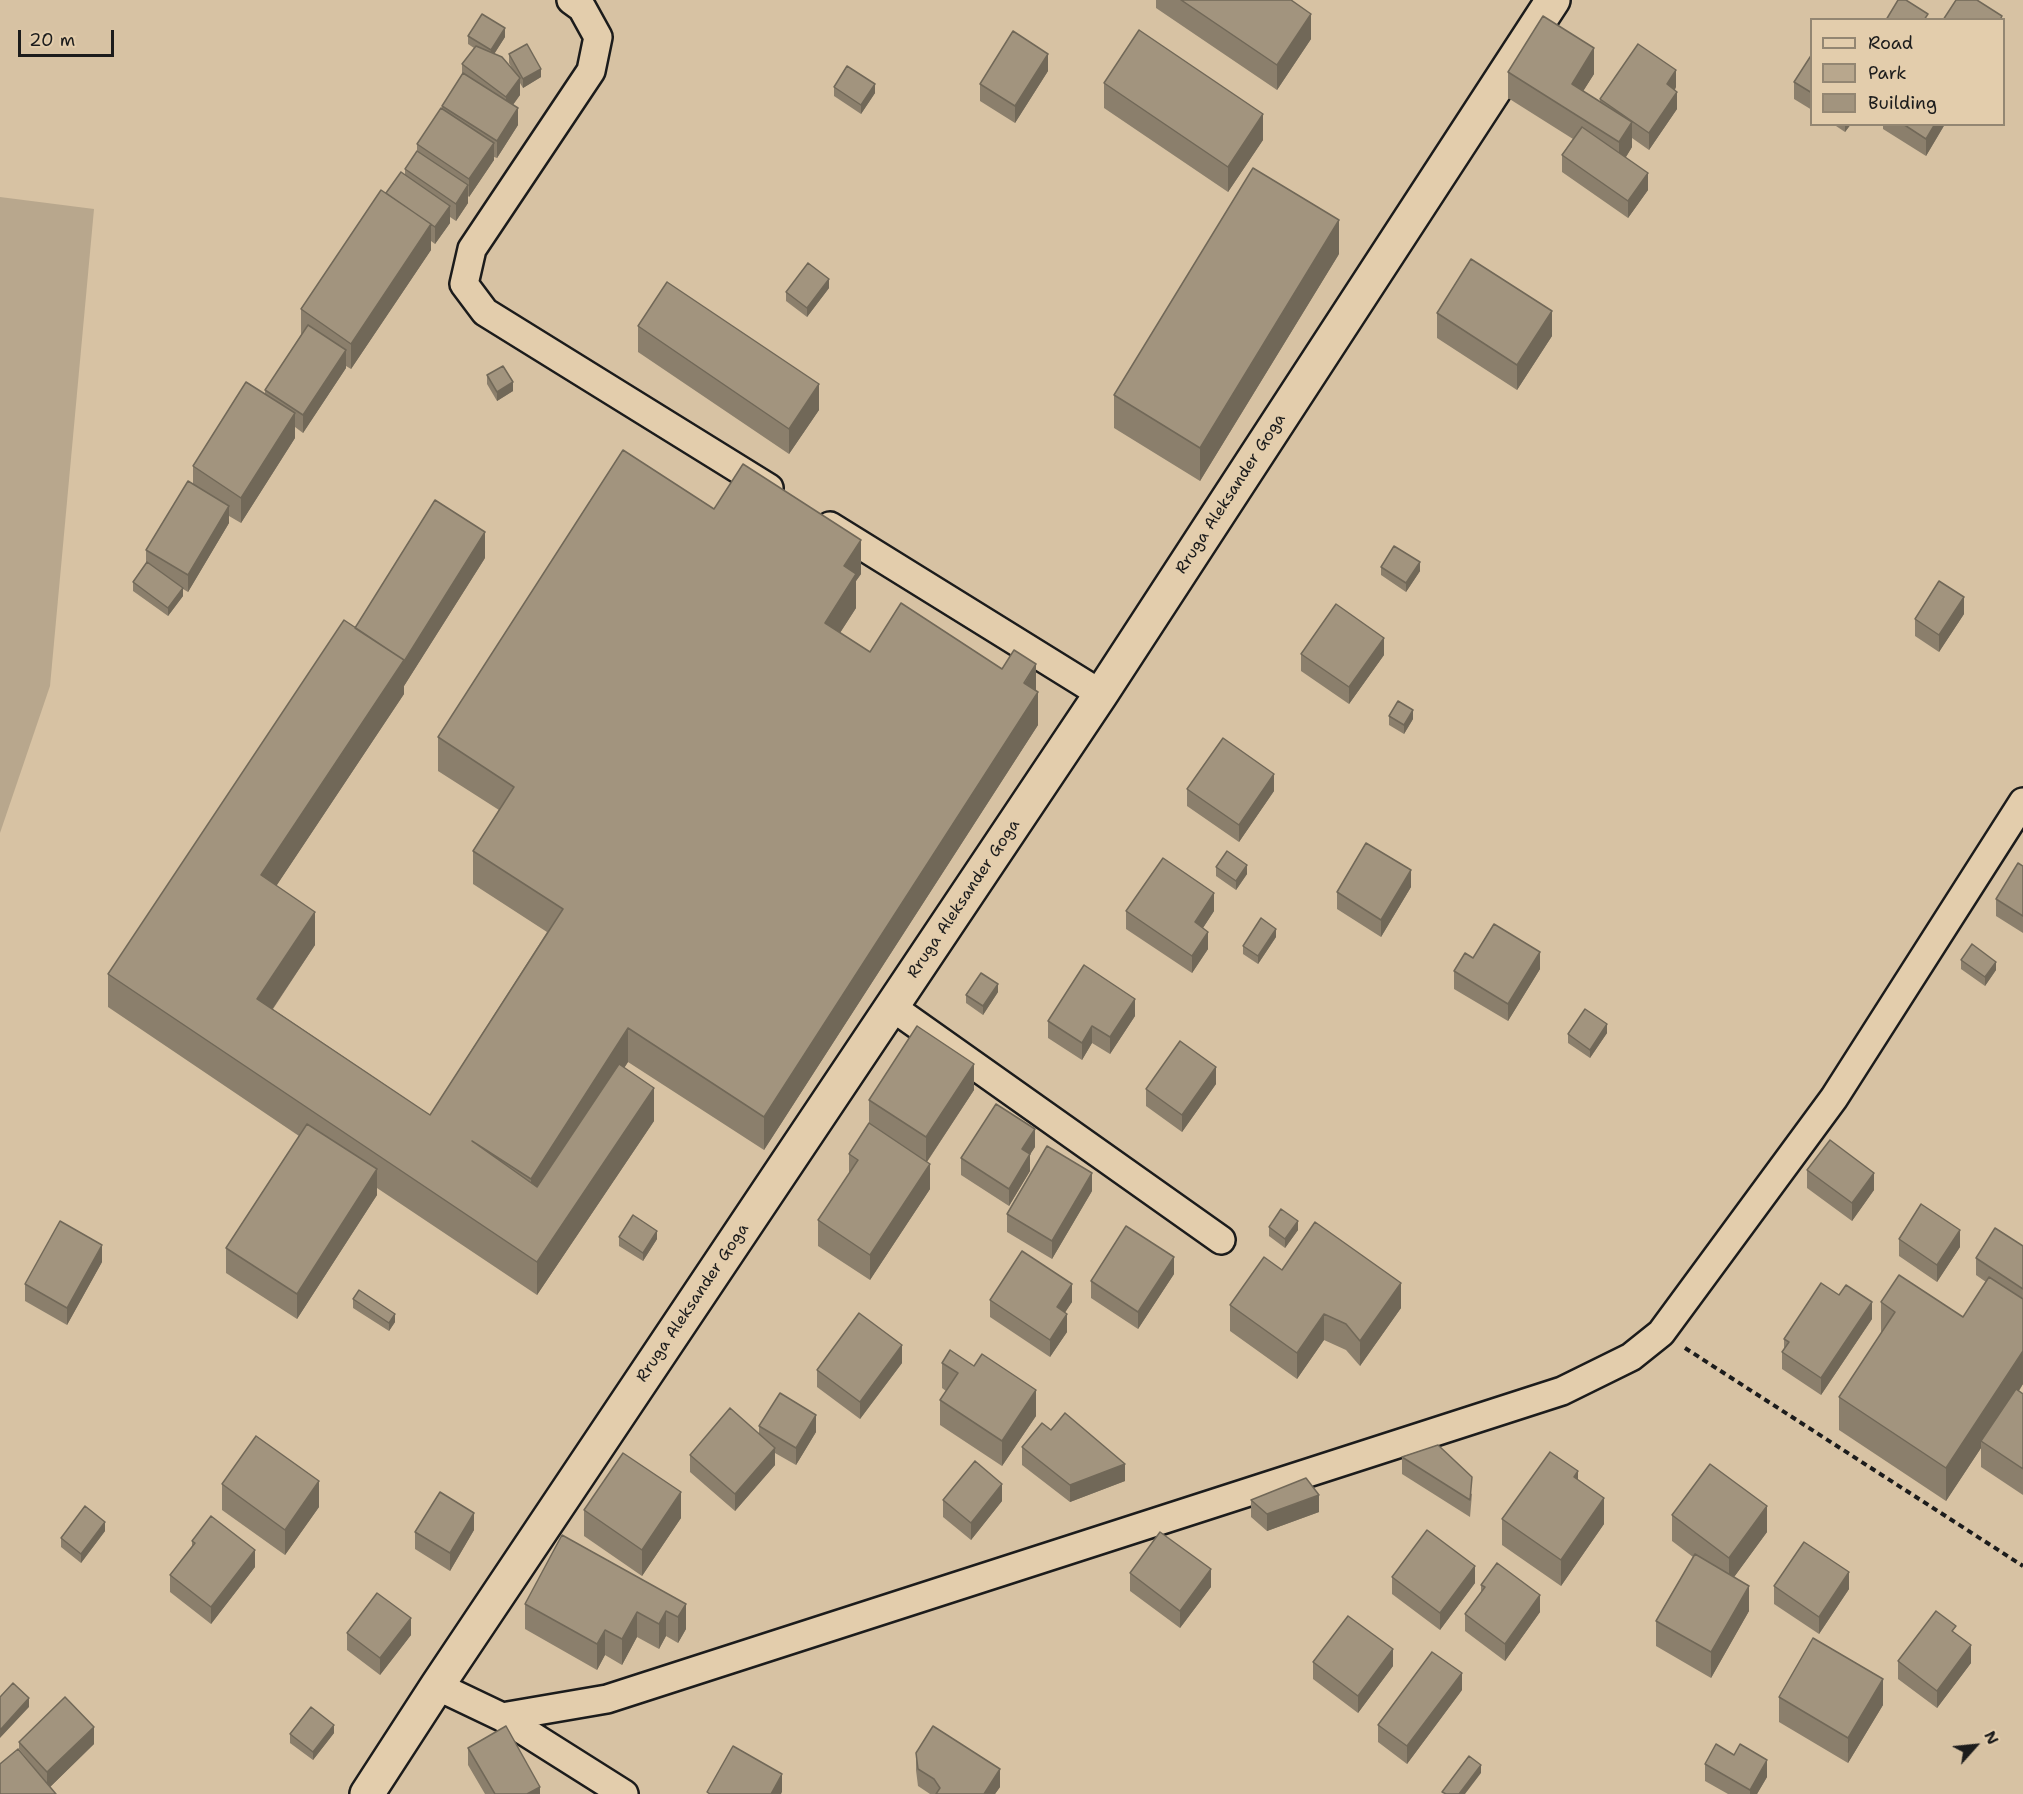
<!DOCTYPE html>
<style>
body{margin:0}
#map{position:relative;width:2023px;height:1794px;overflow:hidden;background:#d7c2a3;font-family:"Shantell Sans",sans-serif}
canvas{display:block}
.legend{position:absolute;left:1810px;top:18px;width:195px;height:108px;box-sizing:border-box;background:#e3cdac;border:2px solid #938672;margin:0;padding:8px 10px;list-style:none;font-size:18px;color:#1c1c1c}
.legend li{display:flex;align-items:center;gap:12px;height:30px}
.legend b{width:30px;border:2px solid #938672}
.north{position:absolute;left:1945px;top:1716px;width:60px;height:60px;-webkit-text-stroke:4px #e3cdac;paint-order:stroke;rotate:63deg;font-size:16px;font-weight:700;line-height:24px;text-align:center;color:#1c1c1c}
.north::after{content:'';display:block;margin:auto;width:21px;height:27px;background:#1c1c1c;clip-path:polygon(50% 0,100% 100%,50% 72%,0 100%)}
.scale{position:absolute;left:18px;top:30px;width:96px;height:27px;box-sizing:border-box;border:3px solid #1c1c1c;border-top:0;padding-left:8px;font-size:18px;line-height:21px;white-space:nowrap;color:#1c1c1c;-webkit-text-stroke:4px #e3cdac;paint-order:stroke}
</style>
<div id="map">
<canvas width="2023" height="1794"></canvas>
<ul class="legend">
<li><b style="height:8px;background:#e3cdac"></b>Road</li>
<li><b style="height:16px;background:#b8a78d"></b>Park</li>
<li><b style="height:16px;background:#a2947e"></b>Building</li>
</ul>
<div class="north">N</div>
<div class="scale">20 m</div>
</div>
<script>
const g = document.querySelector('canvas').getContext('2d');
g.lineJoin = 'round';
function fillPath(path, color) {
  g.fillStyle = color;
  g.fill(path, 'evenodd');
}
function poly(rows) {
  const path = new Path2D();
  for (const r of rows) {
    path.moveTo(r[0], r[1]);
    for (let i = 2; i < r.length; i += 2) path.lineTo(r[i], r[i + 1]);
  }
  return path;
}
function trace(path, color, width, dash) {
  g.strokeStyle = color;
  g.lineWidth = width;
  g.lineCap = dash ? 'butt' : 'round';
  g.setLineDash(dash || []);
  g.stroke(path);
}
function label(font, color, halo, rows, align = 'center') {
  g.font = font + ' "Shantell Sans",sans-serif';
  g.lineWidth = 6;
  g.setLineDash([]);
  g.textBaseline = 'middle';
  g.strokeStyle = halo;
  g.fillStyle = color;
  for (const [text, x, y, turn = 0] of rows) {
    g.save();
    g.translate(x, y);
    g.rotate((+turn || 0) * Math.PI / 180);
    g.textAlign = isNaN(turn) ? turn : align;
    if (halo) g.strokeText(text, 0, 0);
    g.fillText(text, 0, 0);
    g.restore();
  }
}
fillPath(poly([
 [0,197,94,209,50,686,0,833]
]), '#b8a78d');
const minor = poly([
 [571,0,582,8,598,37,591,71,472,249,464,284,485,312,769,488],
 [830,526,1101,694],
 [892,1007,1221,1240],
 [437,1686,502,1717,607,1699,1562,1391,1631,1357,1661,1333,1834,1098,2023,802],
 [502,1717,624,1794]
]);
const secondary = poly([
 [367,1794,437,1686,1101,694,1553,0]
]);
trace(minor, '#1c1c1c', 32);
trace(secondary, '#1c1c1c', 38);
trace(poly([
 [1685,1348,2023,1566]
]), '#1c1c1c', 4, [6, 4.5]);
trace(minor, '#e3cdac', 27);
trace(secondary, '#e3cdac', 33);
fillPath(poly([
 [1156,0,1291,0,1311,39,1277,90,1156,8],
 [468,36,505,37,494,54,513,70,509,63,509,54,541,77,523,88,520,83,520,95,513,105,518,125,497,158,494,157,494,160,469,197,468,196,468,203,456,221,450,217,450,223,435,244,431,241,431,250,351,369,346,366,346,368,303,433,295,427,295,438,241,523,229,516,229,523,188,592,183,589,183,596,168,616,133,591,133,582,146,564,146,550,193,484,193,466,265,394,265,390,301,335,301,309,386,193,405,175,405,169,417,151,417,144,442,109,442,106,462,75,462,64,474,48,468,44],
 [1812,54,1812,110,1794,99,1794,82],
 [1048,71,1015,123,980,101,980,84],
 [1508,72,1594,74,1583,91,1600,102,1600,99,1676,87,1675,90,1677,109,1649,150,1632,138,1632,147,1626,157,1648,190,1628,218,1562,172,1562,155,1573,139,1508,98],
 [1104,83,1263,140,1228,192,1104,108],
 [834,87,875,93,861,114,834,96],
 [1833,124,1851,124,1845,132],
 [1883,124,1945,124,1926,156,1883,129],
 [1339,254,1200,481,1114,428,1114,395],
 [829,288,807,317,786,301,786,292],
 [1437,313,1552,336,1517,390,1437,338],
 [638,326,819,410,789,454,638,352],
 [487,375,513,391,497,401,487,384],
 [714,509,861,574,856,581,856,608,840,633,870,652,1036,690,1038,725,764,1150,628,1062,624,1068,654,1121,537,1295,377,1188,377,1195,297,1319,226,1273,226,1248,299,1136,108,1007,108,974,355,628,485,558,404,686,404,694,276,886,315,945,273,1009,430,1115,547,932,473,884,473,851,499,810,438,771,438,737],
 [1381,567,1420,571,1406,592,1381,575],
 [1964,614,1939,652,1915,636,1915,619],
 [1301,654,1384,655,1349,704,1301,671],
 [1389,716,1413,719,1404,734,1389,725],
 [1187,789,1274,791,1239,842,1187,806],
 [2023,866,2023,933,1996,916,1996,899],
 [1216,867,1247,874,1236,890,1216,876],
 [1411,887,1381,937,1337,909,1337,892],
 [1126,911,1214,911,1203,928,1208,949,1192,973,1126,929],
 [1276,937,1258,964,1243,954,1243,946],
 [1473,958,1540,969,1508,1021,1454,989,1454,971],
 [1961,960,1996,970,1985,986,1961,969],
 [998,992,983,1015,966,1003,966,995],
 [1135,1016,1110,1054,1092,1043,1082,1060,1048,1038,1048,1021],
 [1607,1033,1590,1058,1568,1043,1568,1034],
 [1216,1084,1182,1132,1146,1106,1146,1089],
 [974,1090,927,1162,930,1189,870,1280,818,1246,818,1220,849,1174,849,1154,869,1124,869,1100],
 [1035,1147,1030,1154,1030,1171,1009,1206,961,1175,961,1158],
 [1807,1170,1874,1190,1852,1221,1807,1188],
 [1092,1191,1052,1259,1007,1232,1007,1214],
 [1269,1227,1298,1230,1285,1248,1269,1236],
 [619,1237,657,1239,643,1261,619,1246],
 [1899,1239,1960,1247,1937,1282,1899,1256],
 [2023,1246,2023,1384,2019,1391,2023,1394,2023,1495,1981,1467,1981,1448,1946,1501,1839,1430,1839,1397,1881,1334,1881,1302,1963,1317,1986,1282,1976,1275,1976,1258],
 [102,1262,67,1325,25,1301,25,1284],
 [1282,1270,1401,1308,1360,1366,1346,1350,1324,1340,1297,1379,1230,1331,1230,1305],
 [1174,1274,1138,1329,1091,1298,1091,1281],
 [353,1299,395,1322,389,1331,353,1308],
 [990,1300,1072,1302,1064,1313,1067,1332,1050,1357,990,1317],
 [1872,1319,1821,1395,1782,1369,1782,1352,1784,1350,1784,1339],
 [902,1363,860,1419,817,1387,817,1370],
 [942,1363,974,1366,1036,1416,1002,1466,940,1425,940,1400,946,1391,942,1388],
 [759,1426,816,1432,796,1465,775,1453,775,1465,735,1511,690,1472,690,1455,759,1434],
 [1051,1430,1125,1481,1070,1502,1022,1465,1022,1447],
 [1402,1457,1472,1494,1470,1517,1402,1474],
 [1578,1480,1604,1524,1561,1586,1502,1545,1502,1519],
 [222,1484,319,1507,285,1555,222,1510],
 [943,1500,1002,1501,971,1540,943,1517],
 [1251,1500,1319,1512,1267,1531,1251,1517],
 [584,1510,681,1518,642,1576,584,1536],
 [1672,1515,1767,1532,1734,1577,1749,1611,1711,1678,1656,1646,1656,1621,1693,1557,1672,1541],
 [474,1530,450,1571,415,1549,415,1532],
 [105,1531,81,1563,61,1547,61,1538],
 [192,1541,255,1567,211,1624,170,1592,170,1575,192,1547],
 [1130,1573,1211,1587,1180,1628,1130,1591],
 [1392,1577,1475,1583,1440,1630,1392,1594],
 [1481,1585,1540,1612,1505,1661,1465,1631,1465,1614,1481,1592],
 [1774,1586,1849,1589,1819,1634,1774,1604],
 [525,1604,686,1604,686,1629,678,1643,666,1636,659,1649,637,1637,622,1665,605,1655,597,1670,525,1629],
 [347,1633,411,1635,380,1675,347,1650],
 [1956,1634,1971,1663,1937,1708,1898,1679,1898,1661],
 [1313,1662,1393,1666,1358,1713,1313,1679],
 [1462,1690,1407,1764,1378,1742,1378,1725],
 [1779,1697,1883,1705,1848,1763,1779,1722],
 [334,1733,313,1760,290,1743,290,1734],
 [19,1742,94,1744,50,1787,19,1749],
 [468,1748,540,1794,485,1794,468,1765],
 [916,1753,1000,1787,995,1794,930,1794,918,1786,916,1770],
 [1734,1755,1767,1777,1757,1794,1728,1794,1705,1781,1705,1764]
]), '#8b7f6c');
fillPath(poly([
 [1311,14,1311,39,1277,90,1277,65],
 [505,28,505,37,491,59,491,50],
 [1594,48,1594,74,1572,109,1572,84],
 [1048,54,1048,71,1015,123,1015,106],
 [541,69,541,77,523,88,523,79],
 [1676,70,1676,87,1667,101,1667,84],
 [520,78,520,95,506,114,506,97],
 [875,84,875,93,861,114,861,105],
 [1677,92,1677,109,1649,150,1649,133],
 [518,108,518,125,497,158,497,141],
 [1263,114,1263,140,1228,192,1228,167],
 [1632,122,1632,147,1619,168,1619,142],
 [1845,124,1851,124,1845,132],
 [1935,124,1945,124,1926,156,1926,139],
 [494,143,494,160,469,197,469,179],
 [1648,173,1648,190,1628,218,1628,201],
 [468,185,468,203,456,221,456,204],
 [450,206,450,223,435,244,435,227],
 [1339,220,1339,254,1200,481,1200,448],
 [431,224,431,250,351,369,351,344],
 [829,279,829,288,807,317,807,308],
 [1552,311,1552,336,1517,390,1517,365],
 [346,350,346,368,303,433,303,415],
 [513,382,513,391,497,401,497,392],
 [819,384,819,410,789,454,789,429],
 [295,413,295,438,241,523,241,498],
 [229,506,229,523,188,592,188,575],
 [485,532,485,558,404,686,404,694,261,909,261,875],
 [861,540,861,574,856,581,856,608,825,656,825,623,844,566],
 [1420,562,1420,571,1406,592,1406,583],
 [183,588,183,596,168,616,168,608],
 [1964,597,1964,614,1939,652,1939,635],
 [1384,638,1384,655,1349,704,1349,687],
 [1036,664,1036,695,1038,692,1038,725,764,1150,764,1117],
 [1413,710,1413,719,1404,734,1404,725],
 [1274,774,1274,791,1239,842,1239,825],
 [1247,865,1247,874,1236,890,1236,881],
 [1411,870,1411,887,1381,937,1381,920],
 [1214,893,1214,911,1195,940,1195,922],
 [315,912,315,945,257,1032,257,999],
 [1276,929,1276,937,1258,964,1258,956],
 [1208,932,1208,949,1192,973,1192,956],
 [1540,952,1540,969,1508,1021,1508,1004],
 [1996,962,1996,970,1985,986,1985,977],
 [998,984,998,992,983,1015,983,1006],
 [1135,999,1135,1016,1110,1054,1110,1037],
 [1607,1024,1607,1033,1590,1058,1590,1050],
 [1092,1026,1092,1043,1082,1060,1082,1043],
 [628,1028,628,1062,531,1213,531,1179],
 [974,1064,974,1090,926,1163,926,1137],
 [1216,1067,1216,1084,1182,1132,1182,1115],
 [654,1088,654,1121,537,1295,537,1262],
 [1035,1129,1035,1147,1022,1167,1022,1149],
 [1030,1154,1030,1171,1009,1206,1009,1189],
 [930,1164,930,1189,870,1280,870,1255],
 [377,1169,377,1195,297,1319,297,1294],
 [1092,1173,1092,1191,1052,1259,1052,1241],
 [1874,1173,1874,1190,1852,1221,1852,1203],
 [1298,1221,1298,1230,1285,1248,1285,1239],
 [1960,1230,1960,1247,1937,1282,1937,1265],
 [657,1231,657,1239,643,1261,643,1253],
 [102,1245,102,1262,67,1325,67,1308],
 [1174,1257,1174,1274,1138,1329,1138,1312],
 [1401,1283,1401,1308,1360,1366,1360,1341],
 [1072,1284,1072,1302,1057,1325,1057,1307],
 [1872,1302,1872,1319,1821,1395,1821,1378],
 [395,1314,395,1322,389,1331,389,1323],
 [1067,1314,1067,1332,1050,1357,1050,1340],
 [1324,1314,1324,1340,1297,1379,1297,1353],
 [902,1345,902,1363,860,1419,860,1402],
 [2023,1351,2023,1384,1984,1443,1981,1441,1981,1448,1946,1501,1946,1468],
 [1036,1390,1036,1416,1002,1466,1002,1441],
 [816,1415,816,1432,796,1465,796,1448],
 [775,1448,775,1465,735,1511,735,1494],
 [1125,1464,1125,1481,1070,1502,1070,1485],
 [1578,1471,1578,1497,1574,1477],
 [319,1481,319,1507,285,1555,285,1530],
 [1002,1484,1002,1501,971,1540,971,1523],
 [681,1492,681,1518,642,1576,642,1550],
 [1319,1495,1319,1512,1267,1531,1267,1514],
 [1604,1498,1604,1524,1561,1586,1561,1560],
 [1767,1506,1767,1532,1729,1584,1729,1558],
 [474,1513,474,1530,450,1571,450,1553],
 [105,1522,105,1531,81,1563,81,1554],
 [255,1550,255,1567,211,1624,211,1607],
 [1475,1566,1475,1583,1440,1630,1440,1613],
 [1211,1569,1211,1587,1180,1628,1180,1611],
 [1849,1572,1849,1589,1819,1634,1819,1617],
 [1749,1586,1749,1611,1711,1678,1711,1652],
 [1540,1595,1540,1612,1505,1661,1505,1644],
 [686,1604,686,1629,678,1643,678,1617],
 [666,1611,666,1636,659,1649,659,1624],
 [637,1612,637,1637,622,1665,622,1639],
 [411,1618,411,1635,380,1675,380,1658],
 [605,1630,605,1655,597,1670,597,1644],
 [1971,1645,1971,1663,1937,1708,1937,1691],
 [1393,1649,1393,1666,1358,1713,1358,1696],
 [1462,1673,1462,1690,1407,1764,1407,1746],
 [1883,1679,1883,1705,1848,1763,1848,1738],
 [29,1698,29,1707,0,1738,0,1730],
 [334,1725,334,1733,313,1760,313,1752],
 [94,1727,94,1744,47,1790,47,1772],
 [1767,1760,1767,1777,1757,1794,1750,1794,1750,1790],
 [1481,1765,1481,1773,1465,1794,1459,1794],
 [1000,1769,1000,1787,995,1794,984,1794],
 [782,1774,782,1792,781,1794,771,1794],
 [540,1787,540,1794,527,1794]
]), '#716858');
const building = poly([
 [1181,0,1291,0,1311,14,1277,65,1181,0],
 [1898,0,1906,0,1928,14,1924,20,1886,20,1898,0],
 [1956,0,1977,0,2002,16,2000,20,1943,20,1956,0],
 [482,14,505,28,491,50,468,36,482,14],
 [1543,16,1594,48,1572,84,1632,122,1619,142,1508,72,1543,16],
 [1139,30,1263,114,1228,167,1104,83,1139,30],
 [1013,31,1048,54,1015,106,980,84,1013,31],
 [527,44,541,69,523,79,509,54,527,44],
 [1638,44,1676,70,1667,84,1677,92,1649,133,1600,99,1638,44],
 [476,46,502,57,520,78,506,97,462,64,476,46],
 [1812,54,1812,93,1794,82,1812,54],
 [847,66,875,84,861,105,834,87,847,66],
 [463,73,518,108,497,141,442,106,463,73],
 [441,108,494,143,469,179,417,144,441,108],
 [1903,124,1935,124,1926,139,1903,124],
 [1582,127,1648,173,1628,201,1562,155,1582,127],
 [417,151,468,185,456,204,405,169,417,151],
 [1253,168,1339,220,1200,448,1114,395,1253,168],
 [401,172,450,206,435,227,386,193,401,172],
 [381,190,431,224,351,344,301,309,381,190],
 [1471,259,1552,311,1517,365,1437,313,1471,259],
 [808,263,829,279,807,308,786,292,808,263],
 [667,282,819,384,789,429,638,326,667,282],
 [308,325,346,350,303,415,265,390,308,325],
 [503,366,513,382,497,392,487,375,503,366],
 [246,382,295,413,241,498,193,466,246,382],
 [623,450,714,509,743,464,861,540,844,566,856,574,825,623,870,652,901,603,1002,669,1014,650,1036,664,1024,683,1038,692,764,1117,628,1028,531,1179,472,1141,537,1187,619,1064,654,1088,537,1262,108,974,344,620,404,660,261,875,315,912,257,999,430,1115,563,909,473,851,514,787,438,737,623,450],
 [188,481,229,506,188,575,146,550,188,481],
 [435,500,485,532,403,663,404,660,355,628,435,500],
 [1394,546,1420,562,1406,583,1381,567,1394,546],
 [147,562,183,588,168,608,133,582,147,562],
 [1939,581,1964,597,1939,635,1915,619,1939,581],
 [1336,604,1384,638,1349,687,1301,654,1336,604],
 [1398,701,1413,710,1404,725,1389,716,1398,701],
 [1223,738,1274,774,1239,825,1187,789,1223,738],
 [1366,843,1411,870,1381,920,1337,892,1366,843],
 [1227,851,1247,865,1236,881,1216,867,1227,851],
 [1163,858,1214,893,1195,922,1208,932,1192,956,1126,911,1163,858],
 [2018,863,2023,866,2023,916,1996,899,2018,863],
 [1261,918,1276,929,1258,956,1243,946,1261,918],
 [1494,924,1540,952,1508,1004,1454,971,1465,953,1473,958,1494,924],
 [1972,944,1996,962,1985,977,1961,960,1972,944],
 [1084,965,1135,999,1110,1037,1092,1026,1082,1043,1048,1021,1084,965],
 [981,973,998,984,983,1006,966,995,981,973],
 [1585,1009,1607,1024,1590,1050,1568,1034,1585,1009],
 [917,1026,974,1064,926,1137,869,1100,917,1026],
 [1180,1041,1216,1067,1182,1115,1146,1089,1180,1041],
 [996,1104,1035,1129,1022,1149,1030,1154,1009,1189,961,1158,996,1104],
 [869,1123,930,1164,870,1255,818,1220,858,1160,849,1154,869,1123],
 [307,1124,377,1169,297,1294,226,1248,307,1124],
 [1830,1140,1874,1173,1852,1203,1807,1170,1830,1140],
 [1047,1146,1092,1173,1052,1241,1007,1214,1047,1146],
 [1921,1204,1960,1230,1937,1265,1899,1239,1921,1204],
 [1281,1209,1298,1221,1285,1239,1269,1227,1281,1209],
 [633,1215,657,1231,643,1253,619,1237,633,1215],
 [60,1221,102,1245,67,1308,25,1284,60,1221],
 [1315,1222,1401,1283,1360,1341,1346,1324,1324,1314,1297,1353,1230,1305,1264,1257,1282,1270,1315,1222],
 [1126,1226,1174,1257,1138,1312,1091,1281,1126,1226],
 [1995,1228,2023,1246,2023,1289,1976,1258,1995,1228],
 [1022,1251,1072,1284,1057,1307,1067,1314,1050,1340,990,1300,1022,1251],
 [1899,1275,1963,1317,1989,1277,2023,1299,2023,1351,1946,1468,1839,1397,1895,1312,1881,1302,1899,1275],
 [1821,1283,1839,1295,1846,1285,1872,1302,1821,1378,1782,1352,1789,1342,1784,1339,1821,1283],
 [359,1290,395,1314,389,1323,353,1299,359,1290],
 [859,1313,902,1345,860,1402,817,1370,859,1313],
 [950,1350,974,1366,982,1354,1036,1390,1002,1441,940,1400,958,1373,942,1363,950,1350],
 [2016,1389,2023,1394,2023,1469,1981,1441,2016,1389],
 [780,1393,816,1415,796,1448,759,1426,780,1393],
 [730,1408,775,1448,735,1494,690,1455,730,1408],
 [1065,1413,1125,1464,1070,1485,1022,1447,1042,1423,1051,1430,1065,1413],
 [256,1436,319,1481,285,1530,222,1484,256,1436],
 [1438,1445,1472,1477,1470,1500,1402,1457,1438,1445],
 [1550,1452,1578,1471,1574,1477,1604,1498,1561,1560,1502,1519,1550,1452],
 [623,1453,681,1492,642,1550,584,1510,623,1453],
 [975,1461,1002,1484,971,1523,943,1500,975,1461],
 [1710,1464,1767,1506,1729,1558,1672,1515,1710,1464],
 [1306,1478,1319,1495,1267,1514,1251,1500,1306,1478],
 [440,1492,474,1513,450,1553,415,1532,440,1492],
 [85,1506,105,1522,81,1554,61,1538,85,1506],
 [211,1516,255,1550,211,1607,170,1575,195,1543,192,1541,211,1516],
 [1427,1530,1475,1566,1440,1613,1392,1577,1427,1530],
 [1160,1532,1211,1569,1180,1611,1130,1573,1160,1532],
 [562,1535,686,1604,678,1617,666,1611,659,1624,637,1612,622,1639,605,1630,597,1644,525,1604,562,1535],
 [1804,1542,1849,1572,1819,1617,1774,1586,1804,1542],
 [1695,1554,1749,1586,1711,1652,1656,1621,1695,1554],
 [1497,1563,1540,1595,1505,1644,1465,1614,1485,1587,1481,1585,1497,1563],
 [377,1593,411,1618,380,1658,347,1633,377,1593],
 [1936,1611,1956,1626,1952,1631,1971,1645,1937,1691,1898,1661,1936,1611],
 [1348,1616,1393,1649,1358,1696,1313,1662,1348,1616],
 [1813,1638,1883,1679,1848,1738,1779,1697,1813,1638],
 [1432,1652,1462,1673,1407,1746,1378,1725,1432,1652],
 [13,1683,29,1698,0,1730,0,1697,13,1683],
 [65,1697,94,1727,47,1772,19,1742,65,1697],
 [311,1707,334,1725,313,1752,290,1734,311,1707],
 [506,1726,540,1787,527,1794,495,1794,468,1748,506,1726],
 [933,1726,1000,1769,984,1794,936,1794,940,1788,934,1779,918,1769,916,1753,933,1726],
 [1716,1744,1734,1755,1740,1744,1767,1760,1750,1790,1705,1764,1716,1744],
 [733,1746,782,1774,771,1794,710,1794,707,1792,733,1746],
 [18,1749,56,1794,0,1794,0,1764,18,1749],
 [1469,1756,1481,1765,1459,1794,1446,1794,1442,1792,1469,1756]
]);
fillPath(building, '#a2947e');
trace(building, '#716858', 1.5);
label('16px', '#1c1c1c', '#e3cdac', [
 ["Rruga Aleksander Goga",1231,494,-57],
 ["Rruga Aleksander Goga",964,899,-56],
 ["Rruga Aleksander Goga",693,1303,-56]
]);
</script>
